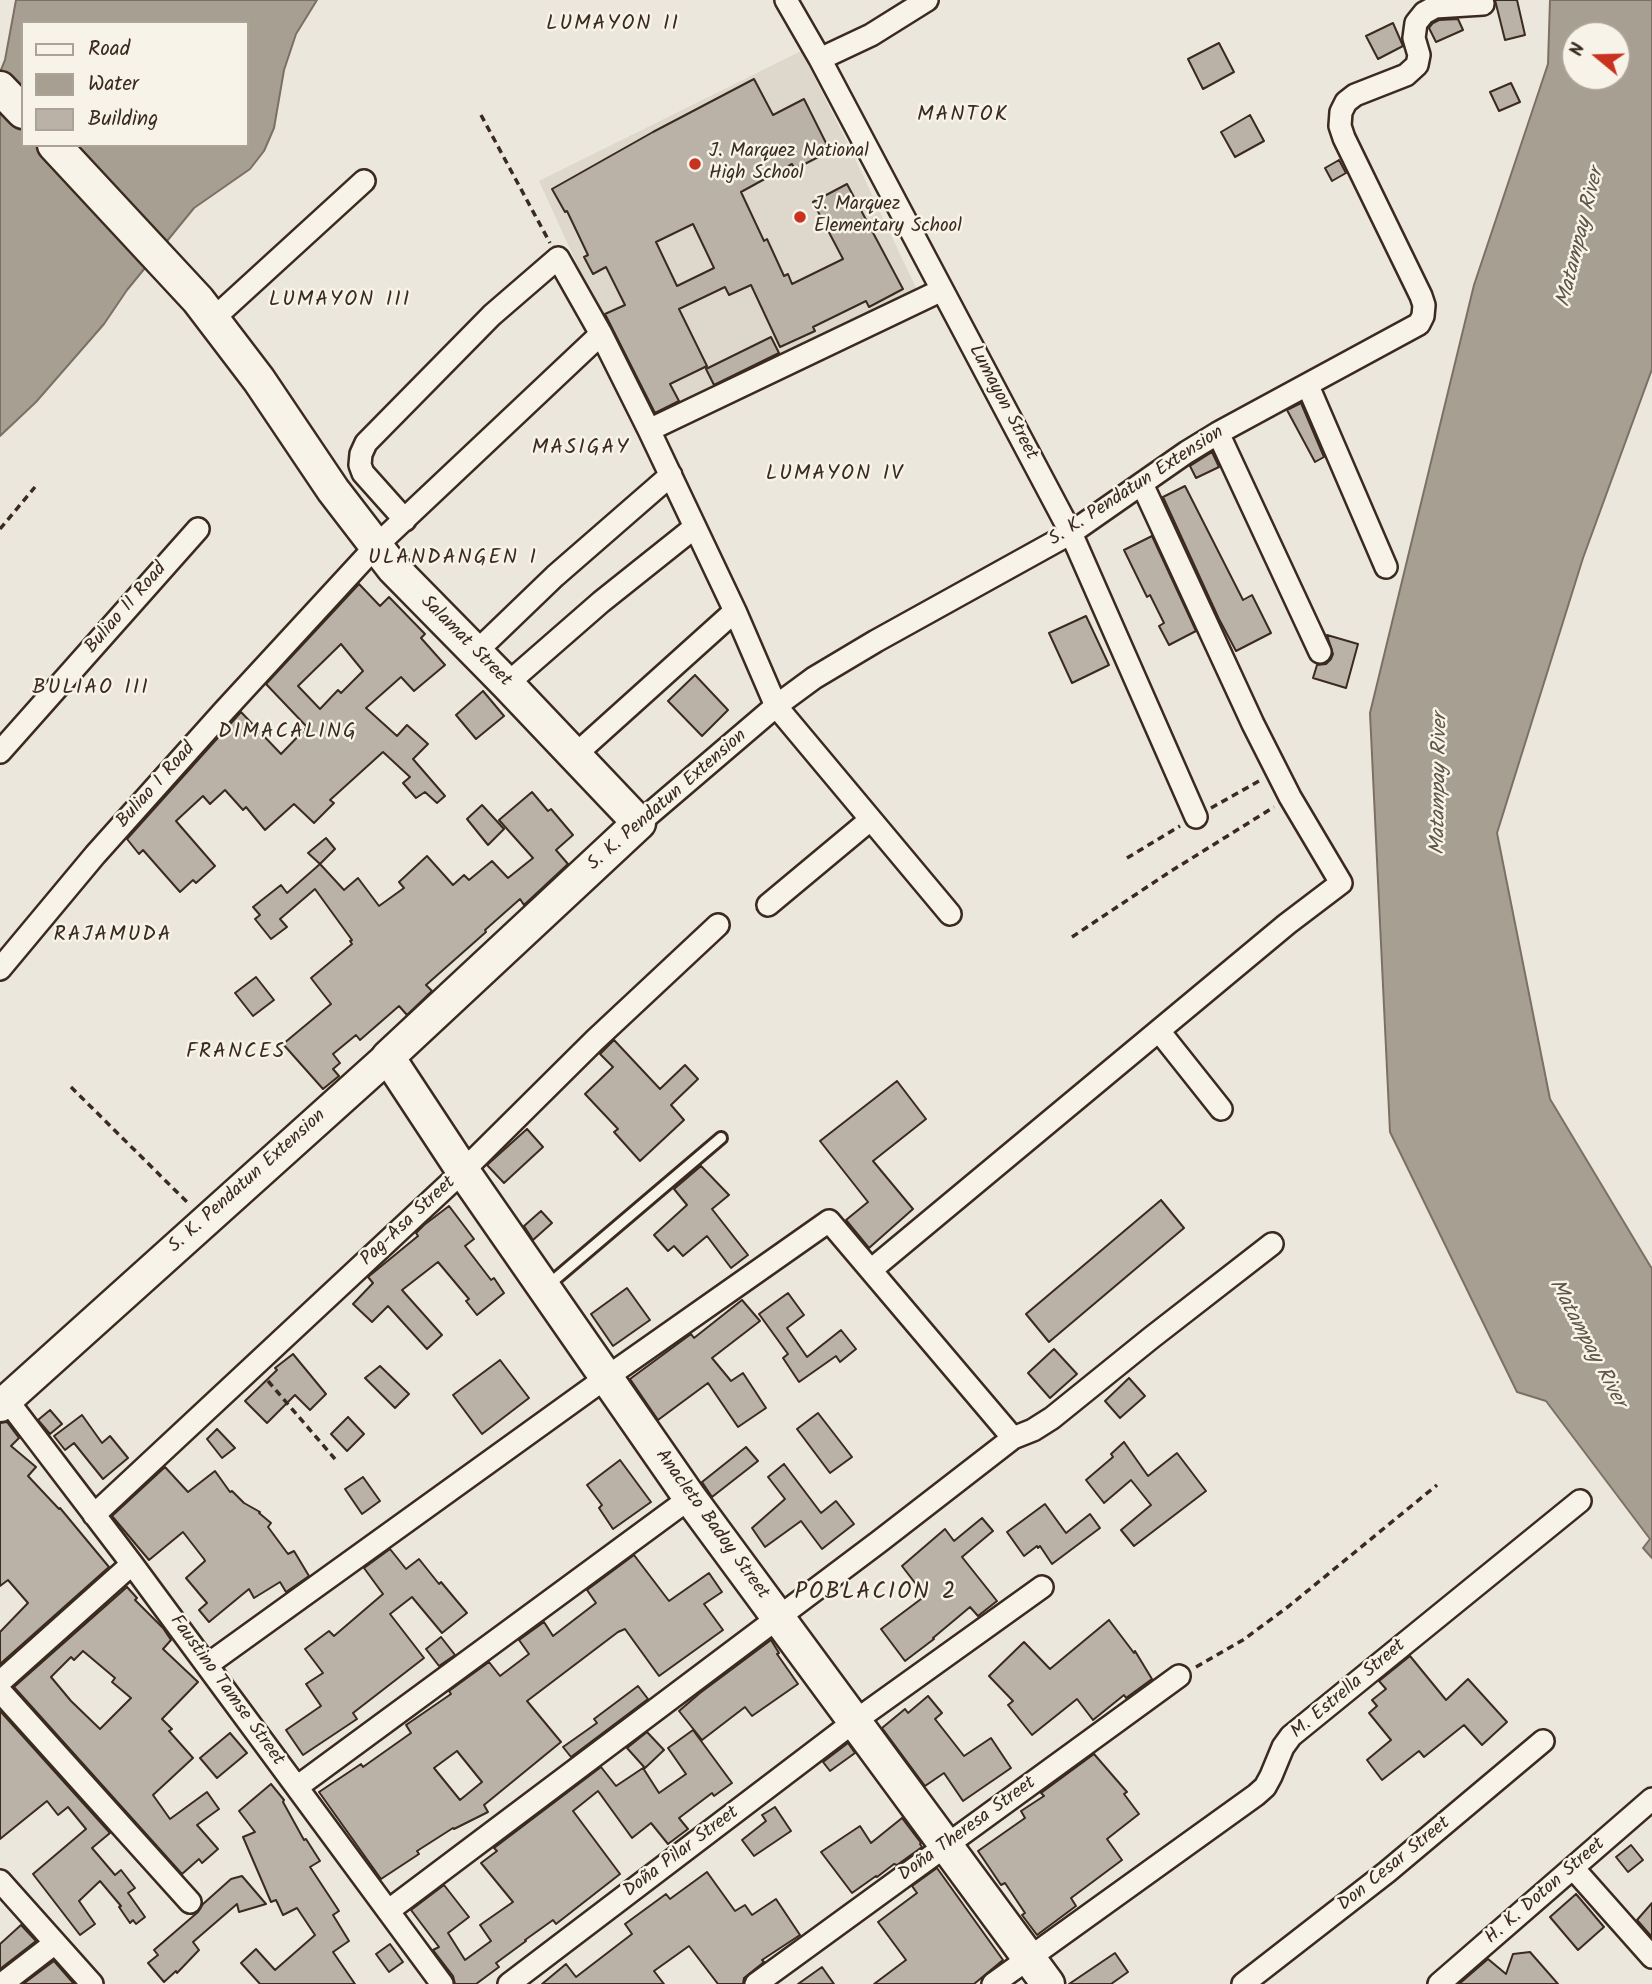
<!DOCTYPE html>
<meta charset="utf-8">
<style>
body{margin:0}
#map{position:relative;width:1652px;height:1984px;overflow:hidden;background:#ece7dc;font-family:Kalam,sans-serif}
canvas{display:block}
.legend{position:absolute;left:21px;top:21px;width:228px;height:126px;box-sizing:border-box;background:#f7f3e8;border:2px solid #aca397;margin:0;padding:9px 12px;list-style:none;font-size:21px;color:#3b2a1e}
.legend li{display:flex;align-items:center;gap:14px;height:35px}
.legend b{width:35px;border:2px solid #aca397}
.north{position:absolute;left:1561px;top:21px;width:70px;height:70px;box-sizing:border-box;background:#f7f3e8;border:2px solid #aca397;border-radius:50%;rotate:289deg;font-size:19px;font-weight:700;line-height:28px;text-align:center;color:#3b2a1e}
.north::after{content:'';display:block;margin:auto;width:24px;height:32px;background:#c8321e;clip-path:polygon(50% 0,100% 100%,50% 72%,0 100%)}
</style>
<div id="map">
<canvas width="1652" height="1984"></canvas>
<ul class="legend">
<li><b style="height:9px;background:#f7f3e8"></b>Road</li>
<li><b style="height:19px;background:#a89f93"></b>Water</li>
<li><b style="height:19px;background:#bab2a7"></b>Building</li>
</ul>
<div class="north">N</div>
</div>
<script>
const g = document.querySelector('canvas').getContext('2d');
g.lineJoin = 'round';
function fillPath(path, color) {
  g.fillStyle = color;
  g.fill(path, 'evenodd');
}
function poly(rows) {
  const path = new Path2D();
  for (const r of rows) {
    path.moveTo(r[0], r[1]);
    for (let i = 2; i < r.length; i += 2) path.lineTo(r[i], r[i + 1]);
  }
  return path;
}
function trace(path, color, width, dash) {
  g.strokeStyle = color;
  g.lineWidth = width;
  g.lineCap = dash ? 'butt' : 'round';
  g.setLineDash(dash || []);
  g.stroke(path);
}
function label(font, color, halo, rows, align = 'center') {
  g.font = font + ' Kalam,sans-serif';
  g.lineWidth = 5;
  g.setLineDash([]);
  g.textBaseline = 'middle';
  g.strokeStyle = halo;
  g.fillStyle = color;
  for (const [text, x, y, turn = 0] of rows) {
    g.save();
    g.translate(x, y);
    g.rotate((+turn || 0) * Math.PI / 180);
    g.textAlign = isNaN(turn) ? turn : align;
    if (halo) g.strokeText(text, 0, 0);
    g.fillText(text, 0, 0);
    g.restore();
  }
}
fillPath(poly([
 [801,51,850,148,916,288,650,424,539,181]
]), '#ddd7cc');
const water = poly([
 [16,0,317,0,296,34,284,70,274,128,264,151,250,169,194,208,127,290,104,324,36,402,0,436,0,72,5,60,16,0],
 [23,23,247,23,247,145,23,145,23,23],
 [1550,0,1652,0,1652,369,1583,558,1497,833,1550,1099,1652,1269,1652,1558,1643,1548,1650,1539,1546,1401,1517,1392,1390,1132,1370,713,1474,285,1548,64,1550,0],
 [1575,35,1617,35,1617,77,1575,77,1575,35]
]);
fillPath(water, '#a89f93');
trace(water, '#7c7064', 2);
const building = poly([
 [1495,0,1517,0,1525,35,1505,40,1495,0],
 [1458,19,1463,30,1436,42,1429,28,1433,23,1439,20,1458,19],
 [1393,23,1403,46,1378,59,1366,36,1393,23],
 [1219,43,1234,72,1203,89,1188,59,1219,43],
 [754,79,773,115,804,99,830,151,795,169,792,164,741,192,764,241,767,239,784,276,788,274,792,284,843,259,813,202,847,184,903,289,869,307,866,301,813,327,815,331,780,347,751,285,729,295,725,287,679,309,707,366,670,384,679,401,655,413,605,314,625,305,606,267,593,274,584,257,588,255,567,211,565,212,552,189,653,132,754,79],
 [693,224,714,268,677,286,656,242,693,224],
 [1511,83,1520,102,1499,111,1490,92,1511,83],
 [1250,115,1264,141,1235,157,1221,132,1250,115],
 [1339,160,1346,173,1332,181,1325,168,1339,160],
 [771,337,779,353,714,385,706,369,771,337],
 [1301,403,1324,457,1315,462,1287,410,1301,403],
 [1212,452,1219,467,1196,478,1190,466,1212,452],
 [1185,486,1243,600,1252,595,1271,633,1236,651,1219,619,1163,497,1185,486],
 [1152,536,1196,631,1169,645,1159,626,1164,623,1150,595,1147,597,1124,550,1152,536],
 [359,584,380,606,389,597,425,634,421,638,445,665,414,691,401,677,366,708,397,736,407,725,428,744,413,759,445,796,437,803,425,792,416,798,403,783,410,777,383,752,330,800,334,803,314,823,294,804,265,830,246,807,243,810,225,790,210,804,203,796,176,821,215,866,196,883,193,880,180,892,143,850,139,854,127,839,241,712,281,754,307,727,266,684,359,584],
 [341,644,363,671,341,693,338,690,320,709,298,686,341,644],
 [1086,616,1109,665,1072,683,1049,633,1086,616],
 [1327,635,1358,644,1346,688,1313,678,1317,665,1326,664,1331,659,1333,654,1327,635],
 [695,675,728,710,702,736,668,701,695,675],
 [483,691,504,716,476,739,456,715,483,691],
 [532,792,548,811,551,809,573,835,556,850,568,864,524,905,520,899,485,930,486,932,426,985,432,991,407,1015,399,1006,360,1040,356,1035,333,1054,340,1063,333,1069,339,1076,323,1089,283,1044,331,1004,311,978,352,944,350,941,352,940,315,889,280,919,287,927,271,939,255,919,260,915,253,907,281,885,287,893,320,864,344,890,358,878,379,906,404,888,399,882,427,856,453,885,464,875,469,880,492,861,508,878,533,858,499,820,532,792],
 [482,805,504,829,488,845,467,819,482,805],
 [326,838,335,849,320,864,308,853,326,838],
 [256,977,274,1000,253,1016,235,993,256,977],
 [614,1040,660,1089,685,1065,698,1079,671,1105,684,1120,640,1161,614,1132,618,1129,585,1094,613,1067,600,1054,614,1040],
 [897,1081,926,1119,873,1161,913,1209,869,1248,846,1220,868,1202,820,1141,897,1081],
 [527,1129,543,1147,504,1183,487,1165,527,1129],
 [701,1166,729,1195,712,1209,748,1255,731,1268,707,1236,683,1256,674,1246,668,1251,654,1235,687,1205,674,1189,701,1166],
 [1161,1200,1184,1228,1049,1342,1026,1314,1161,1200],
 [449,1206,474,1239,465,1246,491,1280,494,1278,504,1293,477,1315,466,1301,469,1299,438,1262,402,1290,442,1335,427,1349,388,1306,372,1322,353,1304,373,1283,368,1277,418,1236,416,1233,424,1225,449,1206],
 [541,1211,552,1223,533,1240,524,1226,541,1211],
 [627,1288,650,1320,613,1346,591,1314,627,1288],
 [788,1293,804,1315,787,1328,807,1357,841,1330,856,1349,840,1362,836,1356,799,1382,783,1358,788,1354,759,1314,788,1293],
 [742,1300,760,1321,712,1358,731,1381,743,1373,766,1408,738,1427,708,1383,658,1420,630,1379,691,1334,694,1338,742,1300],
 [1054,1349,1077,1374,1050,1398,1028,1373,1054,1349],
 [293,1354,326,1394,310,1410,295,1395,267,1423,245,1401,277,1370,275,1368,293,1354],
 [500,1360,529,1398,482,1434,453,1395,500,1360],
 [380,1366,409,1394,395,1408,365,1378,380,1366],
 [1129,1378,1145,1396,1120,1418,1105,1401,1129,1378],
 [50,1410,62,1424,50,1434,38,1420,50,1410],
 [818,1413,852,1457,830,1473,797,1429,818,1413],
 [82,1415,102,1443,110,1436,128,1458,103,1479,74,1443,65,1450,54,1436,82,1415],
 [348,1417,364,1434,347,1451,331,1434,348,1417],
 [7,1422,19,1438,11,1446,36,1467,28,1476,59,1509,60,1508,109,1567,0,1664,0,1632,28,1603,8,1580,0,1586,0,1423,7,1422],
 [217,1429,235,1448,222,1458,207,1439,217,1429],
 [1124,1442,1148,1476,1177,1453,1206,1491,1134,1546,1121,1530,1151,1505,1131,1480,1104,1503,1086,1480,1113,1457,1111,1454,1124,1442],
 [746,1447,758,1461,712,1497,702,1482,746,1447],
 [620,1460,651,1502,613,1529,599,1508,602,1505,587,1485,620,1460],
 [784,1464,821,1513,836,1501,854,1524,822,1549,801,1521,765,1547,752,1528,785,1499,768,1477,784,1464],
 [165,1467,188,1492,215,1471,230,1492,232,1491,244,1503,260,1512,259,1513,271,1523,268,1527,288,1554,294,1551,309,1576,286,1592,280,1582,254,1598,249,1589,209,1622,199,1610,207,1603,186,1578,205,1561,204,1559,183,1532,149,1560,112,1516,165,1467],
 [363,1477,380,1501,362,1514,345,1489,363,1477],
 [1045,1504,1066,1533,1090,1514,1100,1528,1052,1564,1040,1546,1038,1548,1037,1546,1024,1556,1007,1532,1045,1504],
 [982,1518,993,1531,962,1557,997,1601,978,1616,970,1607,933,1638,934,1639,905,1661,881,1629,925,1596,902,1566,945,1529,954,1541,982,1518],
 [390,1549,406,1569,419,1559,439,1584,441,1582,467,1613,442,1633,412,1597,390,1614,424,1658,353,1713,357,1719,303,1755,286,1730,321,1706,306,1684,323,1673,305,1649,329,1631,334,1636,383,1594,364,1568,390,1549],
 [634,1555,669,1601,709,1573,722,1592,704,1604,723,1630,659,1676,625,1629,618,1632,527,1701,561,1742,484,1805,488,1812,454,1829,453,1828,417,1851,419,1854,381,1879,319,1792,361,1764,363,1767,411,1733,406,1725,451,1694,449,1691,489,1662,500,1676,529,1654,519,1640,544,1622,553,1636,596,1603,587,1590,634,1555],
 [457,1751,482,1782,460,1800,434,1768,457,1751],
 [127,1587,137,1598,135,1600,163,1628,171,1640,163,1649,198,1682,162,1719,172,1729,169,1731,193,1758,153,1795,170,1819,207,1792,219,1809,197,1825,218,1849,202,1863,199,1859,182,1874,14,1687,127,1587],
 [83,1651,115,1678,112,1682,131,1698,100,1729,71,1701,51,1677,71,1657,74,1660,83,1651],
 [1109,1620,1134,1653,1135,1651,1152,1679,1126,1698,1124,1695,1093,1720,1077,1699,1032,1735,1008,1705,1013,1701,989,1676,1024,1642,1050,1669,1109,1620],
 [441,1637,455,1655,439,1666,426,1649,441,1637],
 [771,1640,779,1653,777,1654,798,1684,752,1716,745,1707,702,1740,679,1711,700,1693,771,1640],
 [1410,1656,1446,1700,1468,1679,1507,1722,1482,1745,1464,1725,1424,1757,1419,1751,1382,1780,1367,1760,1391,1740,1369,1713,1377,1706,1372,1700,1386,1689,1379,1681,1410,1656],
 [638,1686,648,1699,571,1757,563,1747,597,1723,594,1719,638,1686],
 [928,1696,942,1713,935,1719,964,1756,991,1738,1011,1768,963,1801,944,1773,925,1786,882,1728,905,1709,908,1713,928,1696],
 [0,1711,110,1833,92,1848,115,1875,121,1870,135,1888,128,1893,145,1917,136,1924,133,1920,130,1923,119,1907,121,1906,100,1881,79,1901,95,1924,80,1935,33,1874,86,1829,68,1807,58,1815,47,1801,0,1839,0,1711],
 [693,1730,732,1783,714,1796,712,1793,679,1818,688,1829,668,1844,651,1823,632,1838,598,1791,573,1811,620,1874,556,1924,553,1920,525,1940,526,1941,496,1963,499,1967,476,1984,455,1984,453,1976,433,1950,439,1947,411,1910,444,1885,469,1917,448,1933,465,1960,491,1941,480,1925,513,1902,481,1863,497,1851,494,1848,601,1767,616,1786,643,1768,659,1793,686,1774,668,1748,693,1730],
 [647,1732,664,1750,645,1768,627,1748,647,1732],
 [230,1733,247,1753,217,1778,200,1758,230,1733],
 [848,1743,855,1753,830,1771,823,1762,848,1743],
 [1094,1754,1127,1792,1124,1794,1139,1814,1107,1839,1122,1860,1071,1898,1076,1906,1037,1935,1022,1915,1025,1913,1005,1883,1001,1885,978,1851,1025,1818,1021,1811,1044,1796,1041,1793,1094,1754],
 [271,1784,284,1800,283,1802,304,1840,306,1839,320,1861,310,1867,339,1911,333,1915,349,1941,333,1952,355,1984,260,1984,241,1963,256,1949,275,1970,315,1935,297,1908,283,1915,276,1900,271,1902,243,1837,255,1832,239,1811,271,1784],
 [775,1807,791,1831,754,1856,742,1840,766,1821,762,1815,775,1807],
 [902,1818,921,1843,920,1844,922,1847,897,1865,894,1864,877,1877,876,1876,852,1893,821,1852,860,1826,871,1843,902,1818],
 [1631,1845,1643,1860,1628,1872,1616,1857,1631,1845],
 [937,1868,1003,1960,974,1984,874,1984,906,1960,878,1922,917,1893,912,1886,937,1868],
 [707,1872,735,1911,745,1905,752,1915,776,1899,800,1935,762,1960,764,1962,744,1978,743,1984,718,1984,689,1946,654,1971,664,1984,542,1984,566,1964,576,1977,632,1934,625,1924,666,1894,670,1899,707,1872],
 [242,1876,266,1904,239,1912,237,1904,193,1942,199,1950,177,1973,176,1971,164,1982,148,1963,158,1955,154,1950,198,1912,203,1904,231,1879,242,1876],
 [1576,1894,1604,1927,1578,1950,1550,1917,1576,1894],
 [1652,1903,1652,1937,1637,1920,1652,1903],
 [21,1925,36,1941,0,1969,0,1944,21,1925],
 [390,1944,403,1962,389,1972,376,1954,390,1944],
 [1530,1952,1558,1984,1459,1984,1488,1959,1506,1974,1513,1954,1530,1952],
 [1115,1953,1128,1972,1111,1984,1069,1984,1115,1953],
 [54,1961,74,1984,23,1984,54,1961],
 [822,1967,834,1984,798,1984,822,1967]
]);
fillPath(building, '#bab2a7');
trace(building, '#3b2a1e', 2);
const lane = poly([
 [547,1286,721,1138]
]);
const street = poly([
 [786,0,820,59,1071,533,1196,817],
 [820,59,871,35,927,0],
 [213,319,364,181],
 [1308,386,1386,567],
 [649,430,942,290],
 [1218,433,1320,652],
 [405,520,363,473,360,465,361,454,366,443,492,315,558,258,601,334,649,430,735,611,776,706,950,914],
 [476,652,555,576,671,475],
 [507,684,601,602,695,527],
 [0,752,198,529],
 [575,755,735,611],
 [639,823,776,706,814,678,876,641,1071,533,1187,452,1218,433,1419,324,1423,316,1424,305,1421,296,1344,138,1340,126,1341,112,1346,102,1355,95,1406,75,1417,65,1419,55,1414,38,1416,23,1424,13,1435,7,1483,4],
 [768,905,870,820],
 [0,969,95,855,224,711,376,546,601,334],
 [1159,1031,1221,1109],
 [871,1270,1287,924,1341,883,1290,797,1253,724,1142,484],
 [7,1400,132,1564,442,1984],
 [94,1515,463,1171,595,1040,718,925],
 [207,1665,607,1377,829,1221,1013,1438],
 [0,1682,132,1564],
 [0,1691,190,1902],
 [297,1787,690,1498],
 [1573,1868,1652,1957],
 [0,1881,92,1984],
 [388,1911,880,1541,1013,1438,1033,1430,1052,1418,1151,1338,1272,1244],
 [2,1984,55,1943],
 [509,1984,855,1721,1042,1587],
 [756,1984,1179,1676],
 [993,1984,1256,1795,1265,1787,1271,1776,1283,1747,1291,1736,1580,1501],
 [1243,1984,1387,1872,1543,1741],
 [1439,1984,1652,1799]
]);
const secondary = poly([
 [0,1406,388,1057]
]);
const primary = poly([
 [0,88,23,112],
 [54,145,198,300,259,380,333,490,393,568,507,684,639,823,388,1057,463,1171,690,1498,1048,1984]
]);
trace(lane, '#3b2a1e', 16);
trace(street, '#3b2a1e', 26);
trace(secondary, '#3b2a1e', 35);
trace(primary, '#3b2a1e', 37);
trace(poly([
 [481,115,550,243],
 [0,529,35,487],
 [1211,808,1259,781],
 [1127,858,1180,826],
 [1072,937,1168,873,1274,807],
 [71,1087,189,1204],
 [268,1381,335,1459],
 [1196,1667,1243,1640,1289,1606,1437,1485]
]), '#3b2a1e', 3.5, [7, 5]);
trace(lane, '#f7f3e8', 10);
trace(street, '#f7f3e8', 21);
trace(secondary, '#f7f3e8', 30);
trace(primary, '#f7f3e8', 32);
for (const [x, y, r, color] of [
 [695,164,7,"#c8321e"],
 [800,217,7,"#c8321e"]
]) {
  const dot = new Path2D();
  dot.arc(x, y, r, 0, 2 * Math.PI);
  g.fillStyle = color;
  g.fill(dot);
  trace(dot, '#f7f3e8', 2.5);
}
label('19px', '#3b2a1e', '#f7f3e8', [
 ["J. Marquez National",709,153],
 ["High School",709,175],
 ["J. Marquez",814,206],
 ["Elementary School",814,228]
], 'left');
label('19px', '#3b2a1e', '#f7f3e8', [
 ["Lumayon Street",1002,403,62],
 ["S. K. Pendatun Extension",1137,487,-33],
 ["Buliao II Road",127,609,-49],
 ["Salamat Street",465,642,45],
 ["Buliao I Road",157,786,-48],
 ["S. K. Pendatun Extension",668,801,-41],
 ["S. K. Pendatun Extension",248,1182,-42],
 ["Pag-Asa Street",409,1222,-43],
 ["Anacleto Badoy Street",711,1525,54],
 ["M. Estrella Street",1349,1690,-40],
 ["Faustino Tamse Street",226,1691,54],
 ["Doña Theresa Street",968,1830,-36],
 ["Doña Pilar Street",682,1853,-37],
 ["Don Cesar Street",1395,1865,-39],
 ["H. K. Doton Street",1546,1892,-41]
]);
g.letterSpacing = '2px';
label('21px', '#3b2a1e', '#f7f3e8', [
 ["LUMAYON II",613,25],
 ["MANTOK",963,116],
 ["LUMAYON III",340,301],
 ["MASIGAY",581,449],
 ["LUMAYON IV",835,475],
 ["ULANDANGEN I",453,559],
 ["BULIAO III",91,689],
 ["DIMACALING",288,733],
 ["RAJAMUDA",113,936],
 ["FRANCES",236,1053]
]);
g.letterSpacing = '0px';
label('italic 21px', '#615347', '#f7f3e8', [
 ["Matampay River",1582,238,-76],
 ["Matampay River",1441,784,-89],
 ["Matampay River",1586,1344,62]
]);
g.letterSpacing = '2px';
label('23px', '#3b2a1e', '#f7f3e8', [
 ["POBLACION 2",876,1594]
]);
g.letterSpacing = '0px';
</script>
